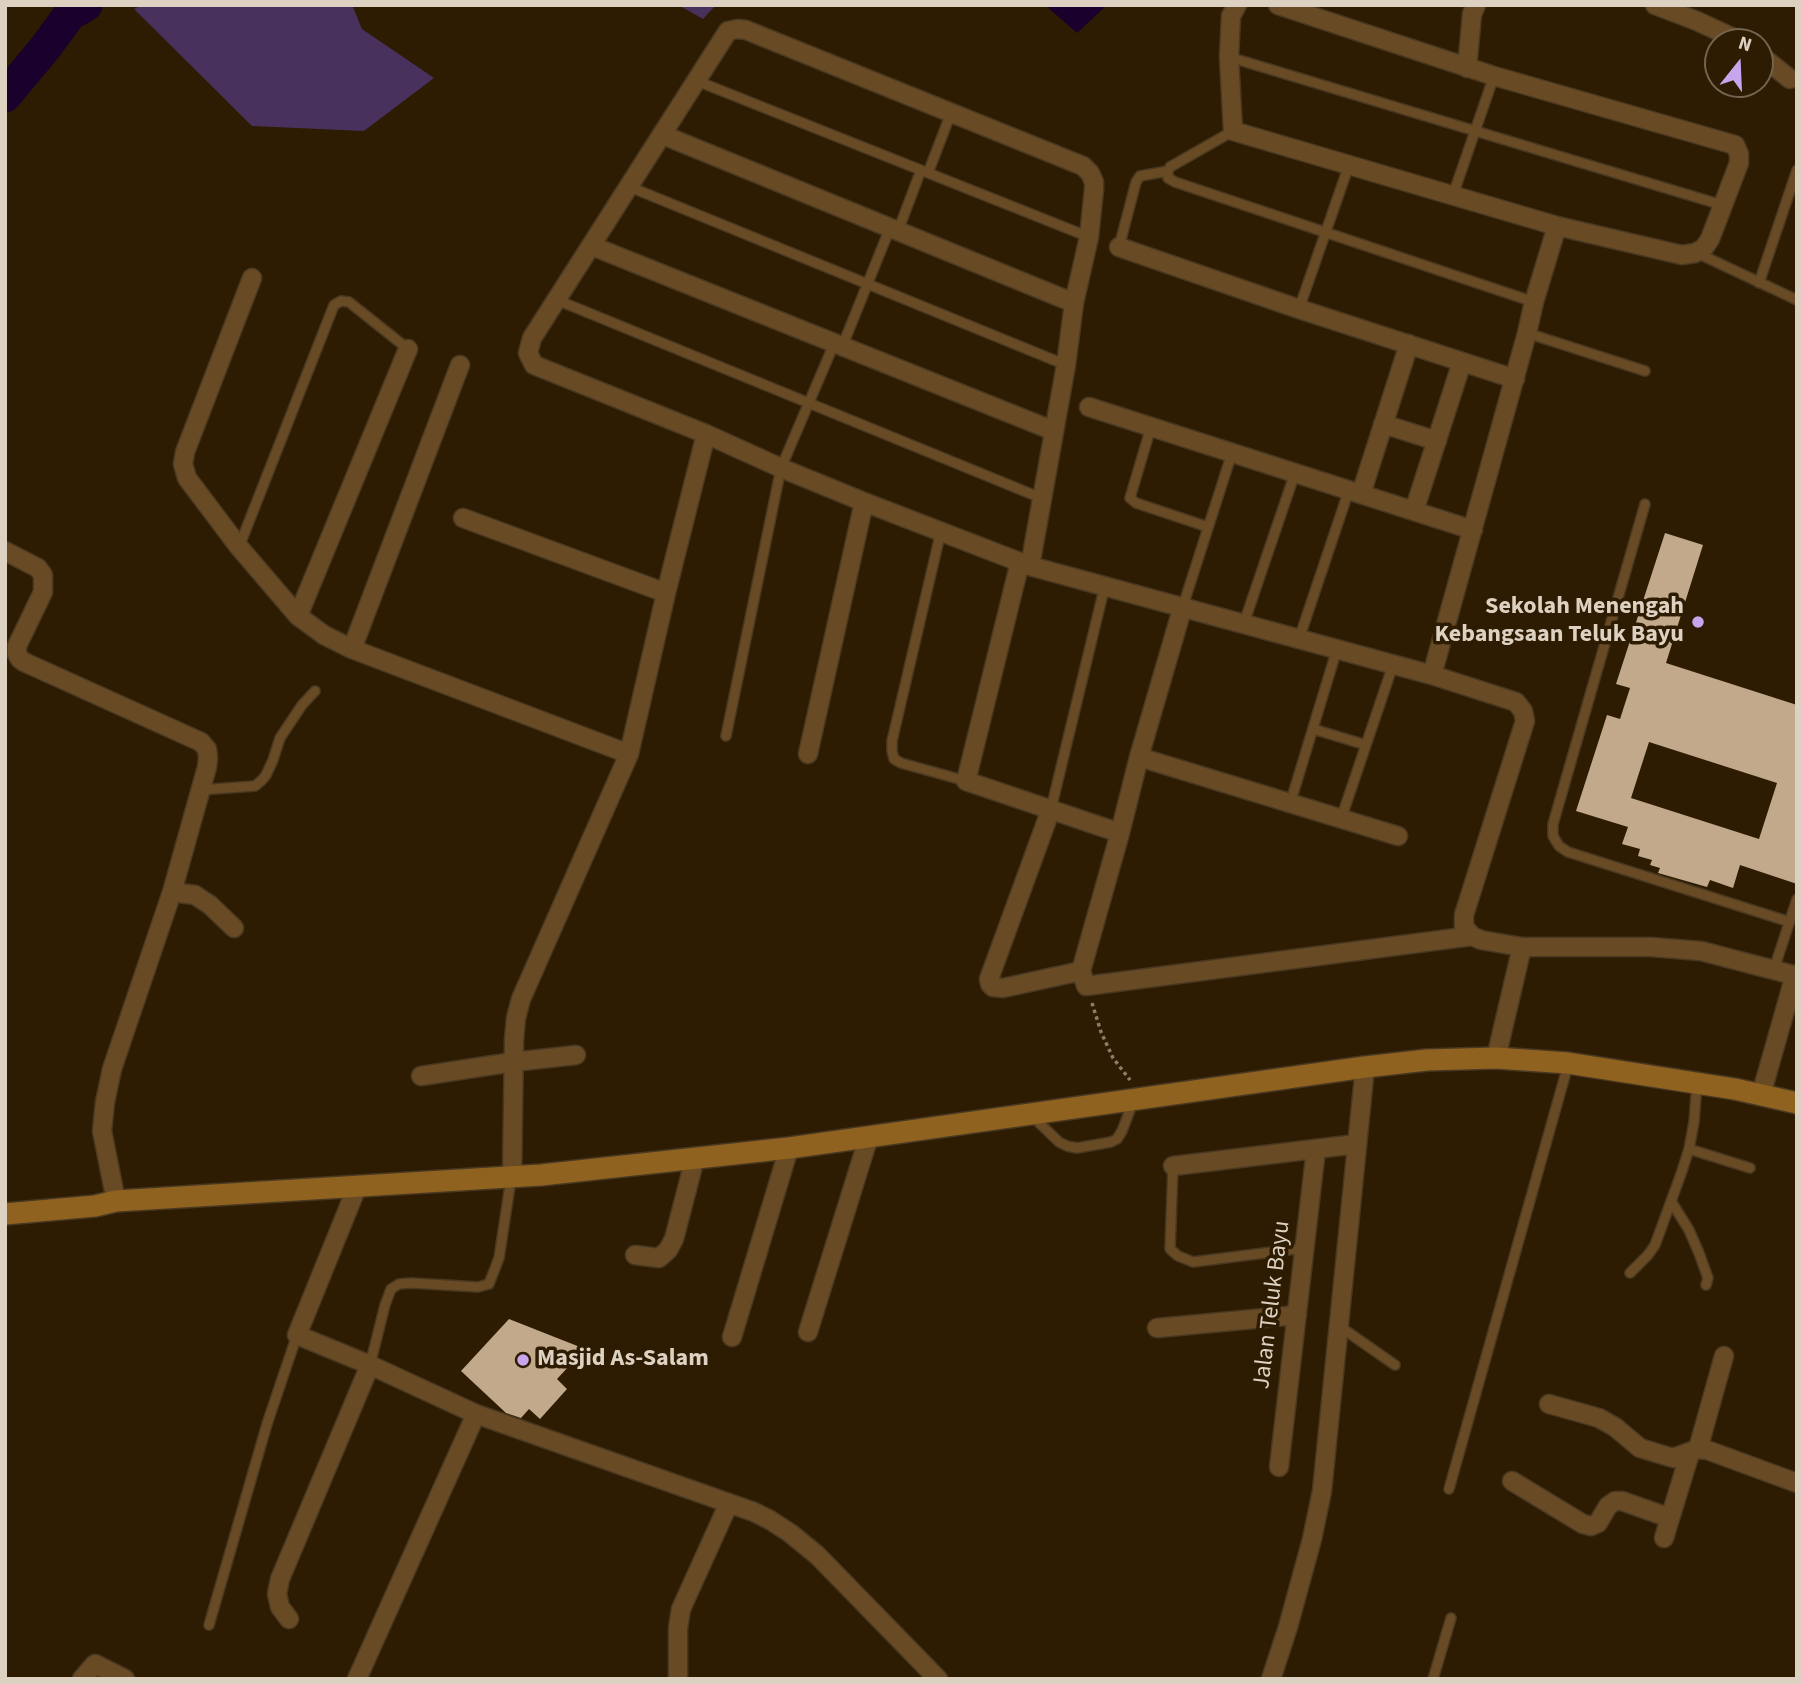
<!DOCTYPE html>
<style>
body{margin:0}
#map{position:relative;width:1802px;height:1684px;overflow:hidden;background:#2d1b02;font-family:"Source Sans 3",sans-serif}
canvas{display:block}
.frame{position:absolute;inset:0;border:7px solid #ddd1c2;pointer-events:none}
.north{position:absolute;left:1704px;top:28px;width:70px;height:70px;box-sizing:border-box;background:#2d1b02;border:2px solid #73644f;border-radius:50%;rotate:18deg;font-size:19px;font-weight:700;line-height:28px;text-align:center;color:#ddd1c2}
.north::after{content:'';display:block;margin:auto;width:24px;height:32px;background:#c9a5ee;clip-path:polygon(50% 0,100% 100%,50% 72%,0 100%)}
</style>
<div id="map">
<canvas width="1802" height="1684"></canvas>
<div class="frame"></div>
<div class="north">N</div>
</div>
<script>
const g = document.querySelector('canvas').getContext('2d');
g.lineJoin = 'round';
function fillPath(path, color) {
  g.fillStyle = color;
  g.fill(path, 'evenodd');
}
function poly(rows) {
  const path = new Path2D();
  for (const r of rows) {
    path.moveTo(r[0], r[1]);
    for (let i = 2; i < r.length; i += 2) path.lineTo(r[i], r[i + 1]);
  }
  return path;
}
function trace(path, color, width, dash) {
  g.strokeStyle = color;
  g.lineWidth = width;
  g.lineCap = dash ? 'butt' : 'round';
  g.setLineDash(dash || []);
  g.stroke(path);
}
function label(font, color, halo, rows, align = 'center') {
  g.font = font + ' "Source Sans 3",sans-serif';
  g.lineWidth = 7;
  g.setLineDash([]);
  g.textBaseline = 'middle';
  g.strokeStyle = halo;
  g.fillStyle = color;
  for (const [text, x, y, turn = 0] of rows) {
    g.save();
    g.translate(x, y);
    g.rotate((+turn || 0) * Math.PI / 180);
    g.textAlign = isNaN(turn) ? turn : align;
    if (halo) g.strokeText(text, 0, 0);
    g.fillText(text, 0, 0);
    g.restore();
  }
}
fillPath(poly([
 [142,5,352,5,362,29,434,78,364,131,252,126,134,9],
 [678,5,716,5,703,19]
]), '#48315d');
fillPath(poly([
 [1045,5,1107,5,1077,33]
]), '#1a012d');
trace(poly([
 [5,96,45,48,70,14,86,5]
]), '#1a012d', 33);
fillPath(poly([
 [1665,533,1703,545,1666,663,1797,705,1797,884,1740,865,1733,888,1710,880,1707,887,1658,873,1660,868,1650,865,1652,860,1638,856,1640,849,1622,844,1628,827,1576,811,1607,715,1620,719,1630,688,1616,684],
 [1649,742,1777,783,1759,839,1631,798],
 [509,1319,585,1349,557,1379,567,1389,540,1419,529,1409,521,1418,506,1413,461,1371]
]), '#c2a98c');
const lane = poly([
 [1229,57,1722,205],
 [697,81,1089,237],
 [1233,131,1170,167,1168,171,1168,178,1175,182,1534,302],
 [928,173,951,113],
 [630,187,1066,365],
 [1453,195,1494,76],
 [898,231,921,170],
 [1119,247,1136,182,1140,176,1168,171],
 [1697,253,1797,300],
 [1759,283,1797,170],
 [557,300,1041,498],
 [1299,309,1349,165],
 [1527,333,1645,371],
 [842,347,890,228],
 [1151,427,1130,498,1136,503,1208,527],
 [1645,504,1553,824,1553,836,1559,846,1568,852,1790,922],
 [941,531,892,741,892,751,894,759,901,763,966,781],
 [239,547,334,305,341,301,349,302,408,349],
 [1183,606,1232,453],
 [1244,623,1295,473],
 [1299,639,1349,490],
 [1313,729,1366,745],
 [726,736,781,468,834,344],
 [200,790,255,786,262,780,266,775,273,760,280,738,302,705,315,691],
 [1290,804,1337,649],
 [1051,809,1105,585],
 [1341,819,1393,665],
 [1774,969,1797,899],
 [1031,1115,1059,1142,1067,1146,1077,1148,1111,1142,1117,1139,1122,1131,1133,1102],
 [1689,1149,1750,1168],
 [1173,1166,1170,1249,1178,1256,1193,1262,1304,1248],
 [1671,1201,1689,1230,1699,1253,1708,1278,1706,1285],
 [1630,1273,1648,1255,1655,1245,1681,1174,1689,1149,1694,1122,1697,1083],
 [1339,1326,1395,1365],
 [370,1365,385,1305,391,1289,399,1284,411,1283,478,1287,489,1284,499,1258,511,1179],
 [1449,1489,1568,1065],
 [209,1625,267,1424,297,1335],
 [1433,1679,1451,1618]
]);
const street = poly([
 [1237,5,1231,16,1229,57,1233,131,1557,226,1682,255,1695,253,1704,248,1710,239,1739,163,1739,154,1735,145,1494,76,1278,5],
 [1655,5,1697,21,1742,42],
 [1760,55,1790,79],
 [1467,68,1472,14,1476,5],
 [663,135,1074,303],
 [592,246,1054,431],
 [1119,247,1299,309,1515,379],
 [252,278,185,452,183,464,187,478,239,547,298,616,324,635,352,649,629,754],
 [1089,407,1473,530],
 [1383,424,1437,441],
 [1361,494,1409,344],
 [1414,511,1462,362],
 [463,518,666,593],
 [5,551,38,568,43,575,43,592,17,646,17,654,20,659,24,662,201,742,207,749,208,758,207,767,172,892,112,1069,105,1102,102,1131,116,1201],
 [1020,562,966,781,1120,833],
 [1030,566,1066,365,1074,303,1089,237,1094,189,1094,182,1090,173,1083,166,746,30,738,29,728,31,532,338,528,353,534,365,706,434,781,468,864,502,1030,566,1432,675,1516,702,1523,711,1525,721,1464,915,1464,927,1472,936,1481,940,1522,947,1651,947,1701,951,1797,976],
 [1183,606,1139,757,1120,833,1081,971,1086,986,1472,936],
 [298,616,408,349],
 [352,649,460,365],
 [1432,675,1527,333,1534,302,1557,226],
 [808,754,864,502],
 [1139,757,1398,836],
 [1051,809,989,979,990,984,993,987,1003,988,1081,971],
 [172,892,195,895,210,905,234,928],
 [1496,1058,1522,947],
 [421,1076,513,1062,576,1055],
 [1761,1095,1795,975],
 [1173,1166,1357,1144],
 [512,1177,514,1040,516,1018,521,999,629,754,666,593,706,434],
 [357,1187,297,1335,370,1365,476,1414,754,1512,770,1520,790,1533,817,1555,938,1679],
 [635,1255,659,1258,668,1250,674,1239,695,1158],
 [1157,1328,1297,1315],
 [808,1332,869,1136],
 [732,1337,789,1148],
 [1549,1404,1599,1418,1615,1427,1640,1448,1673,1458,1698,1449,1707,1450,1797,1483],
 [1698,1449,1724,1356],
 [1279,1467,1316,1149],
 [1512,1481,1583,1524,1591,1526,1598,1523,1608,1506,1615,1501,1622,1501,1670,1518],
 [1664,1538,1690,1453],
 [289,1619,280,1607,277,1594,280,1579,370,1365],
 [678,1676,678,1628,681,1609,729,1503],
 [82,1679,95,1664,125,1679],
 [357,1679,476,1414],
 [1271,1679,1288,1627,1312,1539,1322,1491,1365,1067]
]);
const secondary = poly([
 [5,1214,95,1206,116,1201,541,1175,789,1148,1365,1067,1427,1060,1496,1058,1568,1063,1735,1089,1797,1103]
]);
trace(lane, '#493821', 12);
trace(street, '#493821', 21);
trace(secondary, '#493821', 24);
trace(poly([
 [1092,1003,1101,1032,1113,1058,1130,1080]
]), '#8d7e6a', 3.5, [3.5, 3.5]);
trace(lane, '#684b25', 9);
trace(street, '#684b25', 18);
trace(secondary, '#906220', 21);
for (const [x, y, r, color] of [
 [1698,622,7,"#c9a5ee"],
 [523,1360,7,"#c9a5ee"]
]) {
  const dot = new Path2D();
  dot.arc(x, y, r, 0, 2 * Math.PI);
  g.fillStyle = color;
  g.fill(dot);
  trace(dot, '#2d1b02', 2.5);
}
label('bold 24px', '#ddd1c2', '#2d1b02', [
 ["Sekolah Menengah",1684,608],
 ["Kebangsaan Teluk Bayu",1684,636],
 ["Masjid As-Salam",537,1360,"left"]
], 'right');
label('24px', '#ddd1c2', '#2d1b02', [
 ["Jalan Teluk Bayu",1273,1305,-83]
]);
</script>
